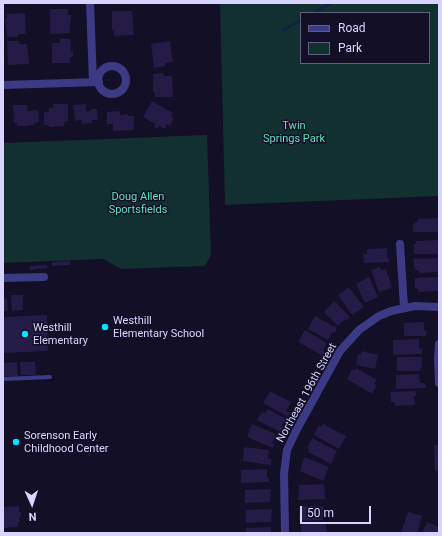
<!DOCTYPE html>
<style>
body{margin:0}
#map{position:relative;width:442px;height:536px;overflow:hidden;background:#130f26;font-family:Roboto,sans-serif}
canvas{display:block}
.frame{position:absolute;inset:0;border:4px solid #d9d4ff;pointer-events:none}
.legend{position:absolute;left:300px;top:12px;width:130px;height:52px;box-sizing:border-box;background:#130f26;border:1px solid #625e7d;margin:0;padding:5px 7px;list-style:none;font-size:12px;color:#d9d4ff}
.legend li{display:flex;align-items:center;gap:8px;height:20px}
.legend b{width:20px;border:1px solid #625e7d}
.north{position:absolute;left:12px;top:484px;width:40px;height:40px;-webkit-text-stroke:3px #130f26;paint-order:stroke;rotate:177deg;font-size:11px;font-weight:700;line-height:16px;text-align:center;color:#d9d4ff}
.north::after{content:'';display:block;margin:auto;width:14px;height:18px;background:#d9d4ff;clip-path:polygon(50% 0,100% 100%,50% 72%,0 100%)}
.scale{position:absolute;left:300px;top:506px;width:71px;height:18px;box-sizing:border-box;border:2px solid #d9d4ff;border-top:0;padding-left:5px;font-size:12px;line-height:14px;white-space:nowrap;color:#d9d4ff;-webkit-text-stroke:3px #130f26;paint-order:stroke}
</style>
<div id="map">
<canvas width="442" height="536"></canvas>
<div class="frame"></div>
<ul class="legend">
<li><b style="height:5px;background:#3d3a85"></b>Road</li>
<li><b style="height:11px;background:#12302f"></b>Park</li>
</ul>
<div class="north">N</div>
<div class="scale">50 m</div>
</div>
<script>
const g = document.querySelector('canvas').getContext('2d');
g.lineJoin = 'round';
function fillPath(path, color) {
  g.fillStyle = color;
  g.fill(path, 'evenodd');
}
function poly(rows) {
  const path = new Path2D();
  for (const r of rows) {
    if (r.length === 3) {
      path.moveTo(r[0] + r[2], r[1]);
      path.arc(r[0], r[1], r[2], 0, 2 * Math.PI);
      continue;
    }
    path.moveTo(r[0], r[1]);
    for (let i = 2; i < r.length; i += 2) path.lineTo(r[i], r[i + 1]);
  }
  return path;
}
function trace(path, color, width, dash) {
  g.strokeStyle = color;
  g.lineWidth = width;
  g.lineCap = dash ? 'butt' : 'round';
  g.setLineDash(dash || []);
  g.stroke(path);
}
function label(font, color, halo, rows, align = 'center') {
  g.font = font + ' Roboto,sans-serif';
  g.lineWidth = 3;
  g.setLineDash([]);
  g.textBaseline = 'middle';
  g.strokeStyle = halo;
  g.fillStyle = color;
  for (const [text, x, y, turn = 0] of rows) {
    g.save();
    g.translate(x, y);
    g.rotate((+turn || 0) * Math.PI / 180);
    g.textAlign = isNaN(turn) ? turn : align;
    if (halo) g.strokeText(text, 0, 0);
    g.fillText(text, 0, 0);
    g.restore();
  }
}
fillPath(poly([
 [220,3,439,3,439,196,225,205],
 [301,13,429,13,429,63,301,63],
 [207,135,211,255,205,266,121,269,103,259,3,263,3,143]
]), '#12302f');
trace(poly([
 [314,13,331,3],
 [283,30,301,20]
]), '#0c2248', 3);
fillPath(poly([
 [50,9,68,9,68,15,71,15,71,20,70,20,70,33,50,34],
 [112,11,132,11,134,35,114,36,114,30,112,30],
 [25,13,26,34,18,34,18,37,7,37,5,19,7,19,7,14],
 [60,39,70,39,71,52,73,52,73,57,70,57,70,63,52,63,52,43,60,43],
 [7,41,19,41,19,44,27,44,29,64,8,65],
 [170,41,173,62,165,63,165,66,154,68,151,44],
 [163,73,164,76,172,76,173,97,155,97,155,92,153,92,153,74],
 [152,101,173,113,171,117,174,118,170,126,167,124,165,129,159,126,158,129,154,127,155,124,143,117],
 [53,104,68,104,68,121,65,121,64,126,49,127,49,125,44,125,44,112,49,112,49,108,53,108],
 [86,104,86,112,90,111,91,109,97,109,98,120,92,120,92,123,82,124,82,120,75,121,73,105],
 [13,105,27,105,28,111,38,110,39,122,34,123,35,125,29,125,29,126,17,126,17,123,14,123],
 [120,111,120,115,128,114,128,116,134,116,134,130,113,131,113,124,107,124,107,112],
 [439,218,439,232,413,232,413,225,415,224,414,222,418,222,418,219],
 [439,240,439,254,414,254,414,244,416,244,416,241],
 [387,248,387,258,389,258,389,262,364,263,363,254,367,254,367,249],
 [439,258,439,272,419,273,418,270,415,270,415,267,414,267,414,259],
 [70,261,70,265,52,266,52,262],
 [47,265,47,268,30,270,30,266],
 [380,267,381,270,386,269,392,287,384,291,384,290,379,292,371,270],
 [369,277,378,297,365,303,356,284],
 [439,277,439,291,418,292,418,288,415,289,415,278],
 [349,287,364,307,352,315,338,295],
 [11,295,23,295,23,310,12,311],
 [7,298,8,311,3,311,3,299],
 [334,301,350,317,346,321,345,319,338,326,324,312],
 [47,315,48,351,3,353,3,317],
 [315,316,337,328,335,333,332,332,328,340,308,329],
 [424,322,424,331,426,331,426,336,404,336,404,323],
 [305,330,327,343,323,351,325,352,323,356,298,342],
 [419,339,419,349,422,348,422,354,393,355,393,340],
 [362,351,378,355,375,369,356,365,358,354,361,355],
 [397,357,422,357,422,368,420,368,420,371,397,371],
 [17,362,18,376,3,376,3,363],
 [20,362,35,362,36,375,21,375],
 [356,368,377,380,374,384,377,385,372,394,347,379,352,369,355,371],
 [419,374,420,383,425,383,426,388,396,389,396,375],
 [270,391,291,402,286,411,290,413,288,417,263,403],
 [416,391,416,396,414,396,415,405,395,406,395,403,391,402,390,392],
 [268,409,286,419,281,426,283,427,280,432,257,420,262,412,265,413],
 [252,424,276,434,272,443,274,444,273,448,247,437],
 [323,424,346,436,339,449,314,435,319,425,321,427],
 [312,438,337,451,331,464,308,452,309,449,307,448],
 [434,445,439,445,439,470,435,471],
 [244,447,269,450,268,459,271,459,271,465,243,461],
 [304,457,329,467,323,481,300,471],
 [267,469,267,478,269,478,269,482,241,483,241,470],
 [324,484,325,499,298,500,299,485],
 [271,489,270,502,245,503,245,490],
 [19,506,19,512,21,512,21,517,19,517,20,522,18,522,18,527,3,528,3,507],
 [301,506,323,506,323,520,299,521,299,515,302,515],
 [272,509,271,522,246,523,246,510],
 [408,512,422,516,417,533,401,533],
 [427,522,439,527,439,533,422,533],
 [301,524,326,524,327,533,301,533],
 [271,527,271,533,246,533,246,528]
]), '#241b47');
trace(poly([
 [3,379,50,377]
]), '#3d3a85', 4);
trace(poly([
 [90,3,93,82],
 [112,80,14],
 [3,85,99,82],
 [400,244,404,307],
 [3,278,44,277],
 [439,344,438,360,439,383],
 [285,533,284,474,287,450,296,431,340,351,359,330,379,316,391,311,415,306,439,307]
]), '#3d3a85', 8);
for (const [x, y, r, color] of [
 [105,327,4,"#00e5ff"],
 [25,334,4,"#00e5ff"],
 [16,442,4,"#00e5ff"]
]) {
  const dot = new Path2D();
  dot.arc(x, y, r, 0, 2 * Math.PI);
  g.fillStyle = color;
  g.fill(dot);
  trace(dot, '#130f26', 1.5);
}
label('11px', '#5fe0c0', '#130f26', [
 ["Twin",294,126],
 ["Springs Park",294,139],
 ["Doug Allen",138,197],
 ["Sportsfields",138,210]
]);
label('11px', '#d9d4ff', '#130f26', [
 ["Westhill",113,321],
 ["Elementary School",113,334],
 ["Westhill",33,328],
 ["Elementary",33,341],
 ["Sorenson Early",24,436],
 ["Childhood Center",24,449]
], 'left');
label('11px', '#d9d4ff', '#130f26', [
 ["Northeast 196th Street",307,393,-61]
]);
</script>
